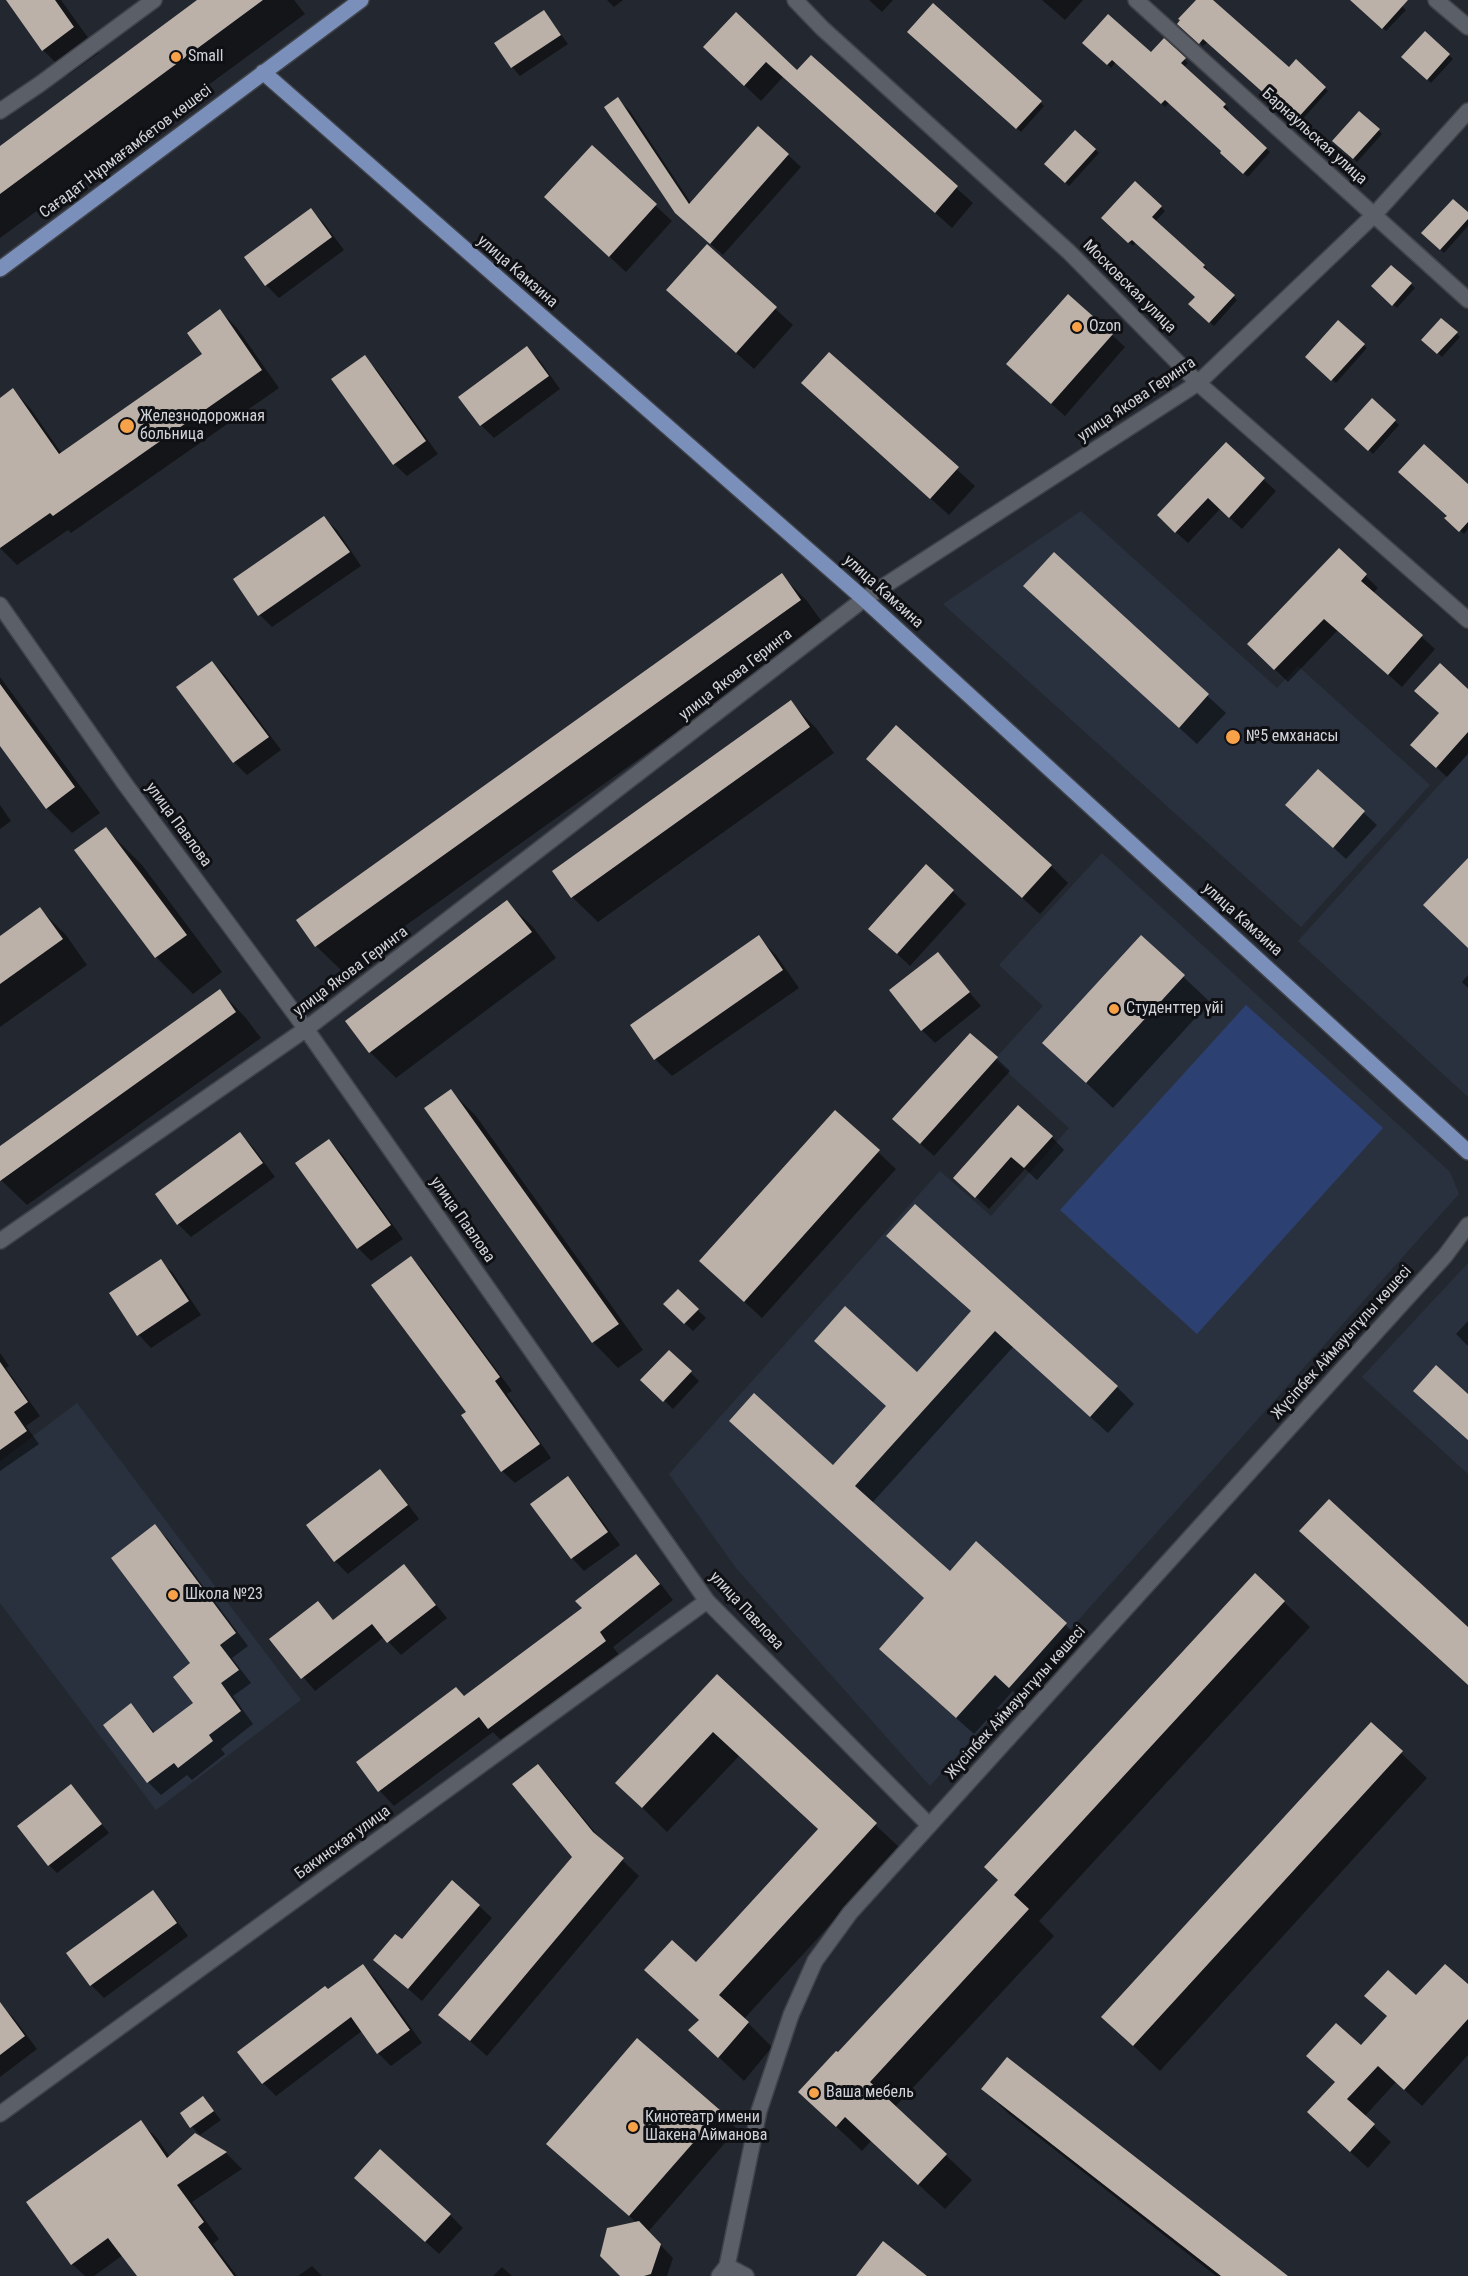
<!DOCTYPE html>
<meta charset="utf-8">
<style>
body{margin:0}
canvas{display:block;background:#23272f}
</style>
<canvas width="1468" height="2276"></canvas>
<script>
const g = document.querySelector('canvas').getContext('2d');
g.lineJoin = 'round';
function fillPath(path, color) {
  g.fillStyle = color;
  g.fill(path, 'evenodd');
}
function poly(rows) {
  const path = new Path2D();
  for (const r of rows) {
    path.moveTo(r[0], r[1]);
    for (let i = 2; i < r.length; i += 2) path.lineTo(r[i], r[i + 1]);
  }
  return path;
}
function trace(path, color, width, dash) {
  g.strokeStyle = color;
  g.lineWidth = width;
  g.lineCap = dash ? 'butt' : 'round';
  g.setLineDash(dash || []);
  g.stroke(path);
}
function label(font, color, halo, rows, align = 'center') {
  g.font = font + ' "Roboto Condensed",sans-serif';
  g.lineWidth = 6;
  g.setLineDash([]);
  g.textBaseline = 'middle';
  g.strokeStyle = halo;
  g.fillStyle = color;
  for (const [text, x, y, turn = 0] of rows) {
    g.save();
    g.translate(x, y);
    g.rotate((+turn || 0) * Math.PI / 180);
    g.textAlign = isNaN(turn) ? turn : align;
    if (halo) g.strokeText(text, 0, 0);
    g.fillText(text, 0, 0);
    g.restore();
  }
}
fillPath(poly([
 [1081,511,1277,688,1298,666,1430,785,1301,927,943,604],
 [1468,753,1468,1097,1298,941],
 [1102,853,1450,1172,1459,1194,930,1786,736,1568,669,1474,940,1171,991,1216,1069,1128,994,1060,1043,1006,999,965],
 [1468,1263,1468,1474,1362,1377],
 [77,1403,301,1700,156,1810,0,1603,0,1461]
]), '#2a313e');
fillPath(poly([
 [1246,1005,1383,1128,1197,1334,1060,1210]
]), '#2c4171');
fillPath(poly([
 [7,0,61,0,99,53,68,75,43,50],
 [199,0,294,0,305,14,0,238,0,147],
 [607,0,623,0,614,7],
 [869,0,893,0,882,12],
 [1042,0,1083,0,1065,20],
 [1198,0,1211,0,1290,69,1296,61,1328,91,1299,123,1208,42,1203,46,1179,24],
 [1352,0,1396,0,1406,10,1386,31],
 [933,5,1044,106,1021,132,909,32],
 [544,11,568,44,520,76,512,67],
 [736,14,798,72,811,57,973,203,952,228,783,77,761,101,721,63],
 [1425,33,1453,59,1431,83,1403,57],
 [1164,40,1188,63,1184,67,1229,109,1226,112,1270,152,1248,177,1222,153,1223,151,1169,103,1165,107,1116,62,1111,68,1084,43,1151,54],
 [617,99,630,111,691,203,788,155,801,167,723,255,690,226],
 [1360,113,1382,134,1357,162,1334,141],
 [1075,132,1099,153,1069,186,1046,164],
 [592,147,672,221,626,272,562,213],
 [1135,183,1165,211,1155,222,1204,266,1207,269,1206,271,1237,300,1214,326,1190,304,1197,297,1136,242,1133,246,1103,218],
 [311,210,323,222,344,250,279,298,266,285],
 [1468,214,1468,226,1444,253,1423,233],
 [707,246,793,325,754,369,685,307],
 [1391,267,1415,288,1397,308,1373,286],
 [220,311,237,328,279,388,71,533,68,530,17,565,0,548,0,399,13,390,30,408,62,454,204,355],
 [1442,320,1460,337,1442,357,1423,340],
 [1338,322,1367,348,1336,383,1307,357],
 [1112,335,1125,347,1065,416,1021,377],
 [527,348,540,361,560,389,494,438,481,425,460,398],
 [829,354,975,486,949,515,820,400],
 [364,357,377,370,438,454,407,476,394,464],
 [1372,400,1399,425,1373,454,1346,429],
 [1226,445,1276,491,1242,529,1220,509,1188,543,1170,527],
 [1468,492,1468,529,1464,534,1446,518],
 [324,518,337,530,361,566,272,627,260,615],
 [1339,550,1378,588,1373,593,1435,649,1402,687,1338,630,1288,682,1249,644],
 [1054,555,1226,713,1197,744,1042,603],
 [781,575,807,601,825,626,342,971,316,946],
 [212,663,225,675,281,750,247,775,234,762,178,688],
 [0,677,100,813,72,833,47,808,0,744],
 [1468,692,1468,754,1447,777,1423,755],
 [790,702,816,728,834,753,598,922,572,897],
 [868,759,1051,866,1068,883,1040,914],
 [1318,771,1377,825,1346,859,1300,817],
 [0,805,11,821,0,829],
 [106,829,142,865,222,972,193,994,156,957,76,850],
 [926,866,966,904,910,966,883,941],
 [507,902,533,927,556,958,396,1078,370,1052,347,1021],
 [40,909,66,935,87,965,0,1027,0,938],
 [758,937,776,955,799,988,672,1076,655,1059],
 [1141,937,1210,1002,1113,1108,1044,1043],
 [937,954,981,1006,935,1043,922,1030],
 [1468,975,1468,988,1462,982],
 [220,991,245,1017,261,1038,27,1205,1,1180,0,1148],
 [971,1035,1010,1071,934,1156,907,1132],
 [451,1091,476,1116,643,1350,618,1368,593,1342],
 [835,1112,896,1169,762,1318,718,1278],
 [240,1134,253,1147,275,1177,191,1237,178,1224,157,1194],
 [1052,1137,1064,1150,1037,1180,1025,1169,989,1209,955,1178],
 [329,1141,342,1154,403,1239,371,1261,358,1248,297,1163],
 [906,1253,1117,1387,1134,1404,1108,1433,1013,1347,872,1503,950,1573,976,1544,1083,1641,1027,1704,1013,1691,974,1734,898,1666,926,1599,731,1421,833,1467,972,1312],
 [411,1258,424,1271,512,1391,507,1394,551,1458,515,1483,502,1471,468,1412],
 [160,1261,173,1273,201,1315,151,1348,139,1335,111,1294],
 [678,1291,706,1318,693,1331,665,1304],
 [1468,1321,1468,1346,1456,1334],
 [669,1352,699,1381,673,1409,643,1380],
 [0,1353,9,1366,6,1368,40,1416,26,1426,39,1444,0,1471],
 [379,1471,392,1483,419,1519,348,1574,335,1561],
 [568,1478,580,1491,620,1545,584,1571,572,1558],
 [155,1526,168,1539,248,1646,232,1658,251,1683,233,1696,253,1724,221,1749,225,1754,192,1780,187,1775,161,1795,148,1782,105,1725,131,1705,155,1733,195,1703,192,1664],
 [636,1556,650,1570,673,1600,613,1647,620,1656,504,1743,493,1732,394,1806,380,1791,358,1762,465,1697,584,1608],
 [1327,1556,1468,1629,1468,1685],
 [404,1566,447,1618,401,1655,384,1637,315,1691,271,1639,318,1603,334,1621],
 [1284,1602,1310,1627,1039,1921,1054,1936,895,2107,972,2180,945,2209,871,2141,862,2151,826,2117,838,2055],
 [717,1676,900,1848,744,2019,772,2047,744,2081,690,2030,700,2021,646,1970,696,1964,819,1830,739,1756,667,1832,617,1783],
 [1371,1724,1427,1778,1160,2071,1103,2017],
 [538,1766,554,1782,602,1841,639,1876,487,2056,440,2015,574,1857],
 [71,1786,109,1833,57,1873,49,1865],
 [152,1892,165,1905,188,1936,104,1998,91,1985,68,1953],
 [479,1906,492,1918,422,2001,375,1960,402,1942],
 [363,1966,376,1979,422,2043,391,2066,378,2053,362,2031,276,2096,263,2083],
 [1468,1986,1468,2055,1422,2106,1396,2082,1364,2117,1391,2142,1368,2168,1326,2130,1336,2083,1308,2056,1361,2047,1388,2017,1366,1996,1416,1998],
 [0,2005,13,2017,37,2049,0,2077],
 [983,2089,1285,2276,1216,2276,1009,2114],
 [203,2098,221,2120,200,2135,192,2127],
 [719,2112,737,2129,648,2232,673,2258,667,2276,622,2276,637,2223,548,2144],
 [140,2122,157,2138,170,2157,196,2135,226,2153,242,2169,192,2202,219,2239,213,2244,237,2276,139,2276,123,2255,94,2276,85,2276,72,2264],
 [369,2190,450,2215,463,2228,439,2254],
 [312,2266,322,2276,298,2276],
 [502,2267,512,2276,493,2276]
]), '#0007');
fillPath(poly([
 [6,0,55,0,74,27,42,51],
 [197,0,263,0,0,194,0,146],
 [1196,0,1213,0,1289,67,1296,59,1326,87,1295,121,1203,39,1199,44,1177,24,1180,20,1178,19],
 [1350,0,1408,0,1382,29],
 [933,3,1042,101,1016,129,907,32],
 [544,10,561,35,511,68,494,43],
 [736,12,797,70,811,55,958,186,935,213,766,62,744,86,703,47],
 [1108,14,1151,52,1164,38,1186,58,1181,63,1226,104,1223,107,1267,148,1243,174,1220,153,1221,151,1165,100,1161,104,1112,60,1107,65,1082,43],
 [1425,31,1450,54,1427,80,1401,57],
 [618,97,689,204,758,126,789,154,710,244,675,213,604,107],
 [1359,111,1380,129,1353,159,1332,141],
 [1075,130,1096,149,1065,183,1044,164],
 [592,145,657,204,609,257,544,197],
 [1135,181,1162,206,1152,217,1205,265,1203,267,1235,295,1209,323,1188,304,1195,297,1132,240,1128,243,1101,218],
 [1453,199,1468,212,1468,219,1440,250,1421,233],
 [311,208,332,237,265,286,244,257],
 [707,244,777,307,736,353,666,290],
 [1391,265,1412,283,1392,306,1371,286],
 [1068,294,1113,334,1051,404,1006,364],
 [220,309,262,370,53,516,50,513,0,548,0,398,13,388,59,454,202,354,187,333],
 [1441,318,1458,332,1437,354,1421,340],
 [1338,320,1365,344,1331,381,1305,357],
 [527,346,549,376,480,426,458,397],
 [829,352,959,467,930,499,801,383],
 [365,355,426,441,393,465,331,379],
 [1372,398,1396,420,1368,451,1344,429],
 [1226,442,1265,478,1229,518,1208,498,1175,533,1157,515],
 [1424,444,1468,484,1468,522,1459,532,1444,518,1447,516,1398,472],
 [324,516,350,552,258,616,233,579],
 [1339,548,1367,574,1361,581,1423,635,1388,675,1324,619,1274,670,1247,644],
 [1054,552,1209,694,1179,728,1023,586],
 [782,573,801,600,315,947,296,920],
 [212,661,269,737,233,763,176,687],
 [1440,663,1468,689,1468,732,1436,768,1410,745,1439,713,1414,691],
 [0,684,75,787,46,809,0,746],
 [791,700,810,727,571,898,552,871],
 [896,725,1052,865,1022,898,866,759],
 [1318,769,1365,811,1333,848,1285,805],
 [106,827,187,935,155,958,74,850],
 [1468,858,1468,948,1423,905],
 [926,864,954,890,897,954,868,929],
 [507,900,532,932,369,1053,345,1021],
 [40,907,63,939,0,984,0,936],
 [759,935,783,970,654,1060,630,1025],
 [1141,935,1185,975,1086,1083,1042,1043],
 [938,952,970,992,921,1031,889,990],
 [220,989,236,1012,0,1181,0,1146],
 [970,1033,998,1057,920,1144,892,1119],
 [451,1089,619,1324,592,1343,424,1108],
 [1018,1105,1053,1136,1024,1168,1011,1157,975,1198,953,1178],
 [835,1110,880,1150,744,1302,699,1261],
 [240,1132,263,1163,177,1225,155,1194],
 [329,1139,391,1225,357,1249,295,1163],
 [915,1204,1118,1386,1090,1417,995,1331,855,1486,950,1571,976,1541,1067,1623,1009,1688,995,1675,956,1718,879,1649,924,1598,729,1421,754,1393,833,1465,886,1406,814,1341,845,1306,917,1372,971,1311,886,1236],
 [411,1256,500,1377,495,1381,540,1444,501,1472,461,1415,466,1412,371,1285],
 [161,1259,189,1301,137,1336,109,1293],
 [678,1289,699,1309,684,1324,663,1304],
 [669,1350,692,1371,663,1402,640,1380],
 [0,1362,28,1402,14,1412,27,1431,0,1450],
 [1436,1365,1468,1394,1468,1440,1413,1391],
 [380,1469,408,1505,334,1562,306,1525],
 [568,1476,608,1532,571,1559,530,1504],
 [1329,1499,1468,1627,1468,1685,1299,1531],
 [155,1524,236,1633,220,1645,239,1670,221,1683,241,1711,209,1735,213,1741,178,1768,174,1763,147,1783,103,1725,131,1703,153,1733,193,1703,173,1677,190,1663,111,1558],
 [636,1554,660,1584,600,1632,606,1641,488,1729,479,1717,378,1792,356,1762,456,1687,464,1696,582,1608,575,1601],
 [404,1564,436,1605,387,1643,372,1624,301,1679,269,1639,318,1601,333,1620],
 [1255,1573,1285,1601,1014,1895,1029,1909,870,2082,947,2154,918,2185,845,2117,836,2127,798,2092,836,2051,838,2052,998,1880,984,1867],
 [717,1674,877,1823,719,1995,749,2022,718,2058,688,2030,699,2020,644,1970,672,1940,696,1962,818,1829,713,1732,642,1808,615,1783],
 [1371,1722,1403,1751,1133,2046,1101,2017],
 [538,1764,593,1832,624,1858,470,2041,438,2015,572,1857,512,1784],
 [71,1784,102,1824,48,1866,17,1826],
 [452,1880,480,1905,408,1989,373,1960,395,1934,402,1939],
 [153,1890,177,1923,90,1986,66,1953],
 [363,1964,410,2030,377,2054,351,2017,262,2084,237,2052,325,1986,328,1989],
 [1445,1964,1468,1984,1468,2019,1404,2090,1378,2066,1347,2099,1375,2124,1350,2152,1307,2112,1335,2082,1306,2056,1336,2023,1361,2045,1387,2016,1364,1996,1388,1970,1416,1995],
 [0,2002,25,2036,0,2055],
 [637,2038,721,2111,629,2216,546,2144],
 [1007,2057,1288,2276,1221,2276,981,2089],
 [203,2096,214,2111,190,2128,180,2113],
 [141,2120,167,2158,195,2133,227,2152,177,2185,204,2222,198,2227,234,2276,137,2276,108,2238,71,2265,26,2202],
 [380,2149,451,2214,425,2242,354,2178],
 [639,2221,661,2244,651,2274,644,2276,620,2276,600,2256,607,2228],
 [883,2241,927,2276,856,2276]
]), '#bbb1a9');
const minor = poly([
 [795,0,822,28,1069,252,1198,383,1468,620],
 [1136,0,1468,300],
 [1436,0,1468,27],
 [0,111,40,84,154,0],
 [0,605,125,784,306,1029,707,1601,929,1825],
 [0,1241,306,1029,864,599,1198,383,1374,215,1468,111],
 [0,2114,707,1601],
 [727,2266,746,2276],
 [719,2276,727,2266,759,2111,791,2015,815,1961,850,1913,1445,1256,1468,1225]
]);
const major = poly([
 [263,72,864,599,1468,1152],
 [0,269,361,0]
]);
trace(minor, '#40434a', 18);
trace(major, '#40434a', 18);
trace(minor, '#5b5f68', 15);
trace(major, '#7a90bb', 15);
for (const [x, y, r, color] of [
 [176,57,6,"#f7a149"],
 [1077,327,6,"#f7a149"],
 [127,426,8,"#f7a149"],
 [1233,737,8,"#f7a149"],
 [1114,1009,6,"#f7a149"],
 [173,1595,6,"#f7a149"],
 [814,2093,6,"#f7a149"],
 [633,2127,6,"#f7a149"]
]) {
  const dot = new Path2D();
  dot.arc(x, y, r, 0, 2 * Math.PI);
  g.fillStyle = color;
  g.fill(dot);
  trace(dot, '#0e1014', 2);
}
label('16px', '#d2d4da', '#0e1014', [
 ["Small",188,57],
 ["Ozon",1089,327],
 ["Железнодорожная",140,417],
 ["больница",140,435],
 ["№5 емханасы",1246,737],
 ["Студенттер үйі",1126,1009],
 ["Школа №23",185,1595],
 ["Ваша мебель",826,2093],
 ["Кинотеатр имени",645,2118],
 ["Шакена Айманова",645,2136]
], 'left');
label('16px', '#d2d4da', '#0e1014', [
 ["Барнаульская улица",1314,137,42],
 ["Сағадат Нұрмағамбетов көшесі",126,152,-37],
 ["улица Камзина",517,272,41],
 ["Московская улица",1129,287,45],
 ["улица Якова Геринга",1137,400,-34],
 ["улица Камзина",883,592,42],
 ["улица Якова Геринга",736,675,-38],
 ["улица Павлова",178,825,54],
 ["улица Камзина",1242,920,42],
 ["улица Якова Геринга",351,972,-37],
 ["улица Павлова",462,1220,55],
 ["Жүсіпбек Аймауытұлы көшесі",1342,1343,-48],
 ["улица Павлова",746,1611,47],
 ["Жүсіпбек Аймауытұлы көшесі",1016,1703,-48],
 ["Бакинская улица",343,1843,-36]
]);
</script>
